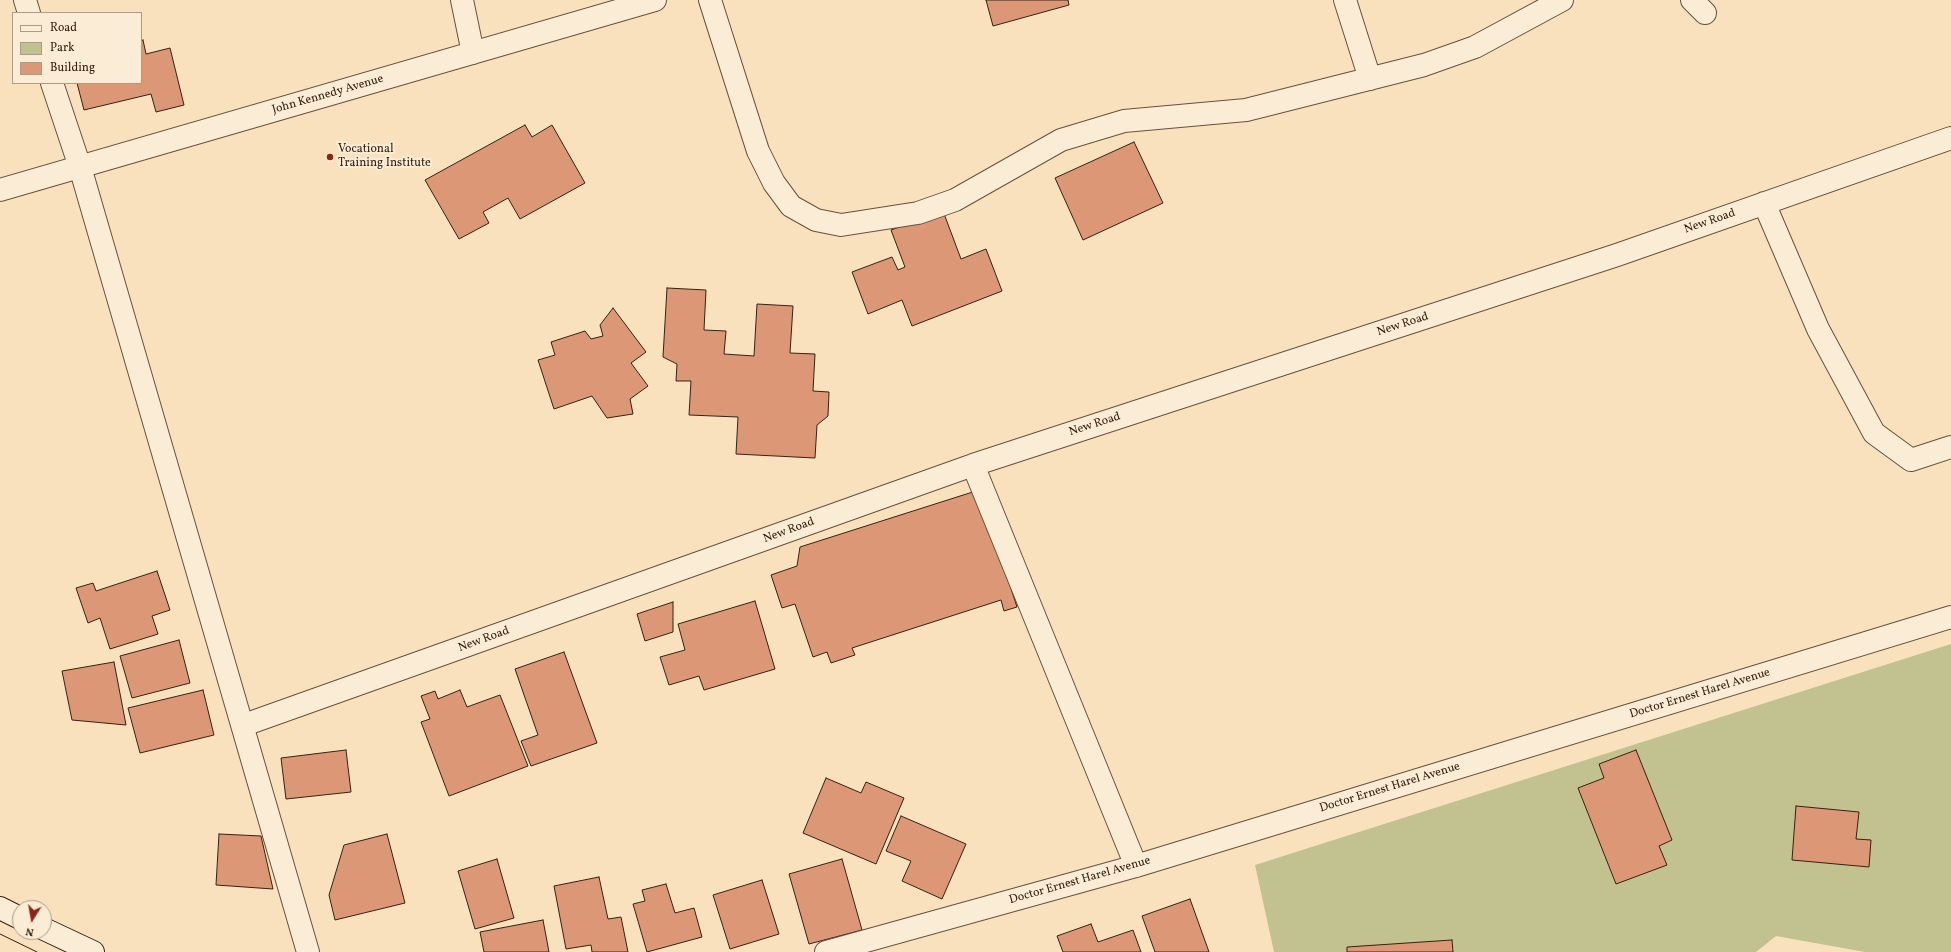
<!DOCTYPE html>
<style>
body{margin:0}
#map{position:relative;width:1951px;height:952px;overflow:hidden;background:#f9e1be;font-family:Vollkorn,serif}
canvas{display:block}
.legend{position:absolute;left:12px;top:12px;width:130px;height:72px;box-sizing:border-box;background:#fbecd5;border:1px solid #ac9b87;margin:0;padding:5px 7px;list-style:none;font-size:12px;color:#362111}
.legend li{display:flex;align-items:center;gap:8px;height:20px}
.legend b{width:20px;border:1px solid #ac9b87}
.north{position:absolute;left:12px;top:900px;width:40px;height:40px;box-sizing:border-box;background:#fbecd5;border:1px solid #ac9b87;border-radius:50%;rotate:191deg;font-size:11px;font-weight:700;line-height:16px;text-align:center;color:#362111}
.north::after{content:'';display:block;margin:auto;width:14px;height:18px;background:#8f2418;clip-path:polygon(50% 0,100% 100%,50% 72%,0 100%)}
</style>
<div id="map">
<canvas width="1951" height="952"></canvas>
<ul class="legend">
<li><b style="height:5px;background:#fbecd5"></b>Road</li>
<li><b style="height:11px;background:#c1c28f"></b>Park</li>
<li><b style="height:11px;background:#dc9776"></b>Building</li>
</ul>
<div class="north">N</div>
</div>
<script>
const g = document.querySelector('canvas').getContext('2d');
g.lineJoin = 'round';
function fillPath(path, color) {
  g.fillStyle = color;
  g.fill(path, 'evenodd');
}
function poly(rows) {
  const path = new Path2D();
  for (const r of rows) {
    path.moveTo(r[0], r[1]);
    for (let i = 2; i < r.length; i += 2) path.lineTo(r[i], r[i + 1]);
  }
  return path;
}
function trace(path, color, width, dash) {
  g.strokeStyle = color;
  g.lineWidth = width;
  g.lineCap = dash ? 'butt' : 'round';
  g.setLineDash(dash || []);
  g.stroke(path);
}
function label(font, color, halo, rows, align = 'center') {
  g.font = font + ' Vollkorn,serif';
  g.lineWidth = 4;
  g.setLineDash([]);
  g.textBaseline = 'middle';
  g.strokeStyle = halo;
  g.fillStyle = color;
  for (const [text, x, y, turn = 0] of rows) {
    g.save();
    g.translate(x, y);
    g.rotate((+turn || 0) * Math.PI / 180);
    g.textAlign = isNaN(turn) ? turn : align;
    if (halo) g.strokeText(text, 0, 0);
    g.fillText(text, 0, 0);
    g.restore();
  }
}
fillPath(poly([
 [1951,644,1951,952,1865,952,1776,936,1756,952,1274,952,1255,865]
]), '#c1c28f');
const building = poly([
 [986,0,1068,0,1069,5,993,26,986,0],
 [143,40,146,54,170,48,184,105,156,112,151,94,84,110,77,83,141,83,141,41,143,40],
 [525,125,532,137,552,125,585,183,520,219,508,198,483,212,489,223,459,239,425,180,525,125],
 [1134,142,1163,203,1083,240,1055,178,1134,142],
 [943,211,961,259,986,249,1002,291,912,326,902,300,868,314,852,272,892,257,898,270,905,267,891,230,943,211],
 [667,288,706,290,704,330,726,331,724,354,754,356,757,304,793,306,790,353,815,354,813,391,829,392,828,416,817,425,815,458,736,454,738,417,689,415,691,381,676,381,677,364,663,357,667,288],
 [613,308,646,352,631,363,648,386,630,399,633,414,607,418,592,396,554,409,538,360,555,355,551,342,585,331,591,339,603,336,600,325,613,308],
 [979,490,1017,607,1004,611,1001,600,852,648,855,655,831,663,827,652,813,657,795,604,782,608,771,575,797,566,800,547,979,490],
 [157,571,170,610,152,616,158,634,110,649,100,618,88,623,76,588,93,583,96,591,157,571],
 [755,601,775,669,704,690,699,676,669,685,660,657,685,650,678,624,755,601],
 [673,602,673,632,645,641,637,614,673,602],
 [179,640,190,683,132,698,120,656,179,640],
 [564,652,597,743,531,766,521,741,538,735,515,669,564,652],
 [114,662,126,725,72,720,62,671,114,662],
 [203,690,214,735,140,753,128,708,203,690],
 [460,690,467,707,500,695,528,766,449,796,421,722,430,719,421,696,435,691,438,699,460,690],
 [346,750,351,792,286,799,281,758,346,750],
 [1636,750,1672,840,1659,846,1667,865,1616,884,1578,788,1604,778,1599,764,1636,750],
 [826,778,861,793,866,782,904,798,876,864,803,833,826,778],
 [1796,806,1859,812,1856,839,1871,840,1869,867,1792,860,1796,806],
 [901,816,966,844,942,899,902,881,911,861,886,851,901,816],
 [219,834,261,836,273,889,216,885,219,834],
 [387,834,405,903,335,920,329,895,344,845,387,834],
 [497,859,514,918,475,929,458,871,497,859],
 [842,859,862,930,809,944,789,874,842,859],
 [599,877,608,919,621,917,628,952,592,952,591,945,566,949,554,886,599,877],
 [762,880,779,934,730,949,713,895,762,880],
 [666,884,675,913,694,908,702,937,647,952,633,904,645,901,642,890,666,884],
 [1190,899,1209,952,1155,952,1142,916,1190,899],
 [543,920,549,952,484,952,480,932,543,920],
 [1091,924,1098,942,1133,930,1141,952,1063,952,1057,936,1091,924],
 [1452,940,1453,952,1347,952,1347,947,1452,940]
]);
fillPath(building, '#dc9776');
trace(building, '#362111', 1);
const street = poly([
 [25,0,29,13],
 [462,0,473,53],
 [710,0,758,151,774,183,791,206,816,220,841,225,918,213,955,200,1061,140,1124,121,1246,110,1424,65,1475,47,1562,0],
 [1345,0,1370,79],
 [1692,0,1705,13],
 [52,83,80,167,308,952],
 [0,190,655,0],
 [1764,203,1818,329,1874,433,1911,460,1951,447],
 [973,465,1136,866],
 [244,725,973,465,1617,255,1951,138],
 [826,952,1136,866,1951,617]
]);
const secondary = poly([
 [0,908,20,918],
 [44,929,93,952]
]);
trace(street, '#67513c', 24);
trace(secondary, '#362111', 24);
trace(street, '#fbecd5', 22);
trace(secondary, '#fbecd5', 22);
trace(poly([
 [0,934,37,952]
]), '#362111', 1);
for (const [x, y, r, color] of [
 [330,157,4,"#8f2418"]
]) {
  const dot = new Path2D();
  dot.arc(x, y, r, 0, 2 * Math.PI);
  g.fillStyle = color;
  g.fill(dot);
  trace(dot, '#fbecd5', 1.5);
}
label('12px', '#362111', '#fbecd5', [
 ["John Kennedy Avenue",328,95,-16],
 ["New Road",1710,222,-19],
 ["New Road",1403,325,-18],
 ["New Road",1095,425,-18],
 ["New Road",789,531,-20],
 ["New Road",484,640,-20],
 ["Doctor Ernest Harel Avenue",1700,694,-17],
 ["Doctor Ernest Harel Avenue",1390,788,-17],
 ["Doctor Ernest Harel Avenue",1080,881,-16]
]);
label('12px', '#362111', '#fbecd5', [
 ["Vocational",338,150],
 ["Training Institute",338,164]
], 'left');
</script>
